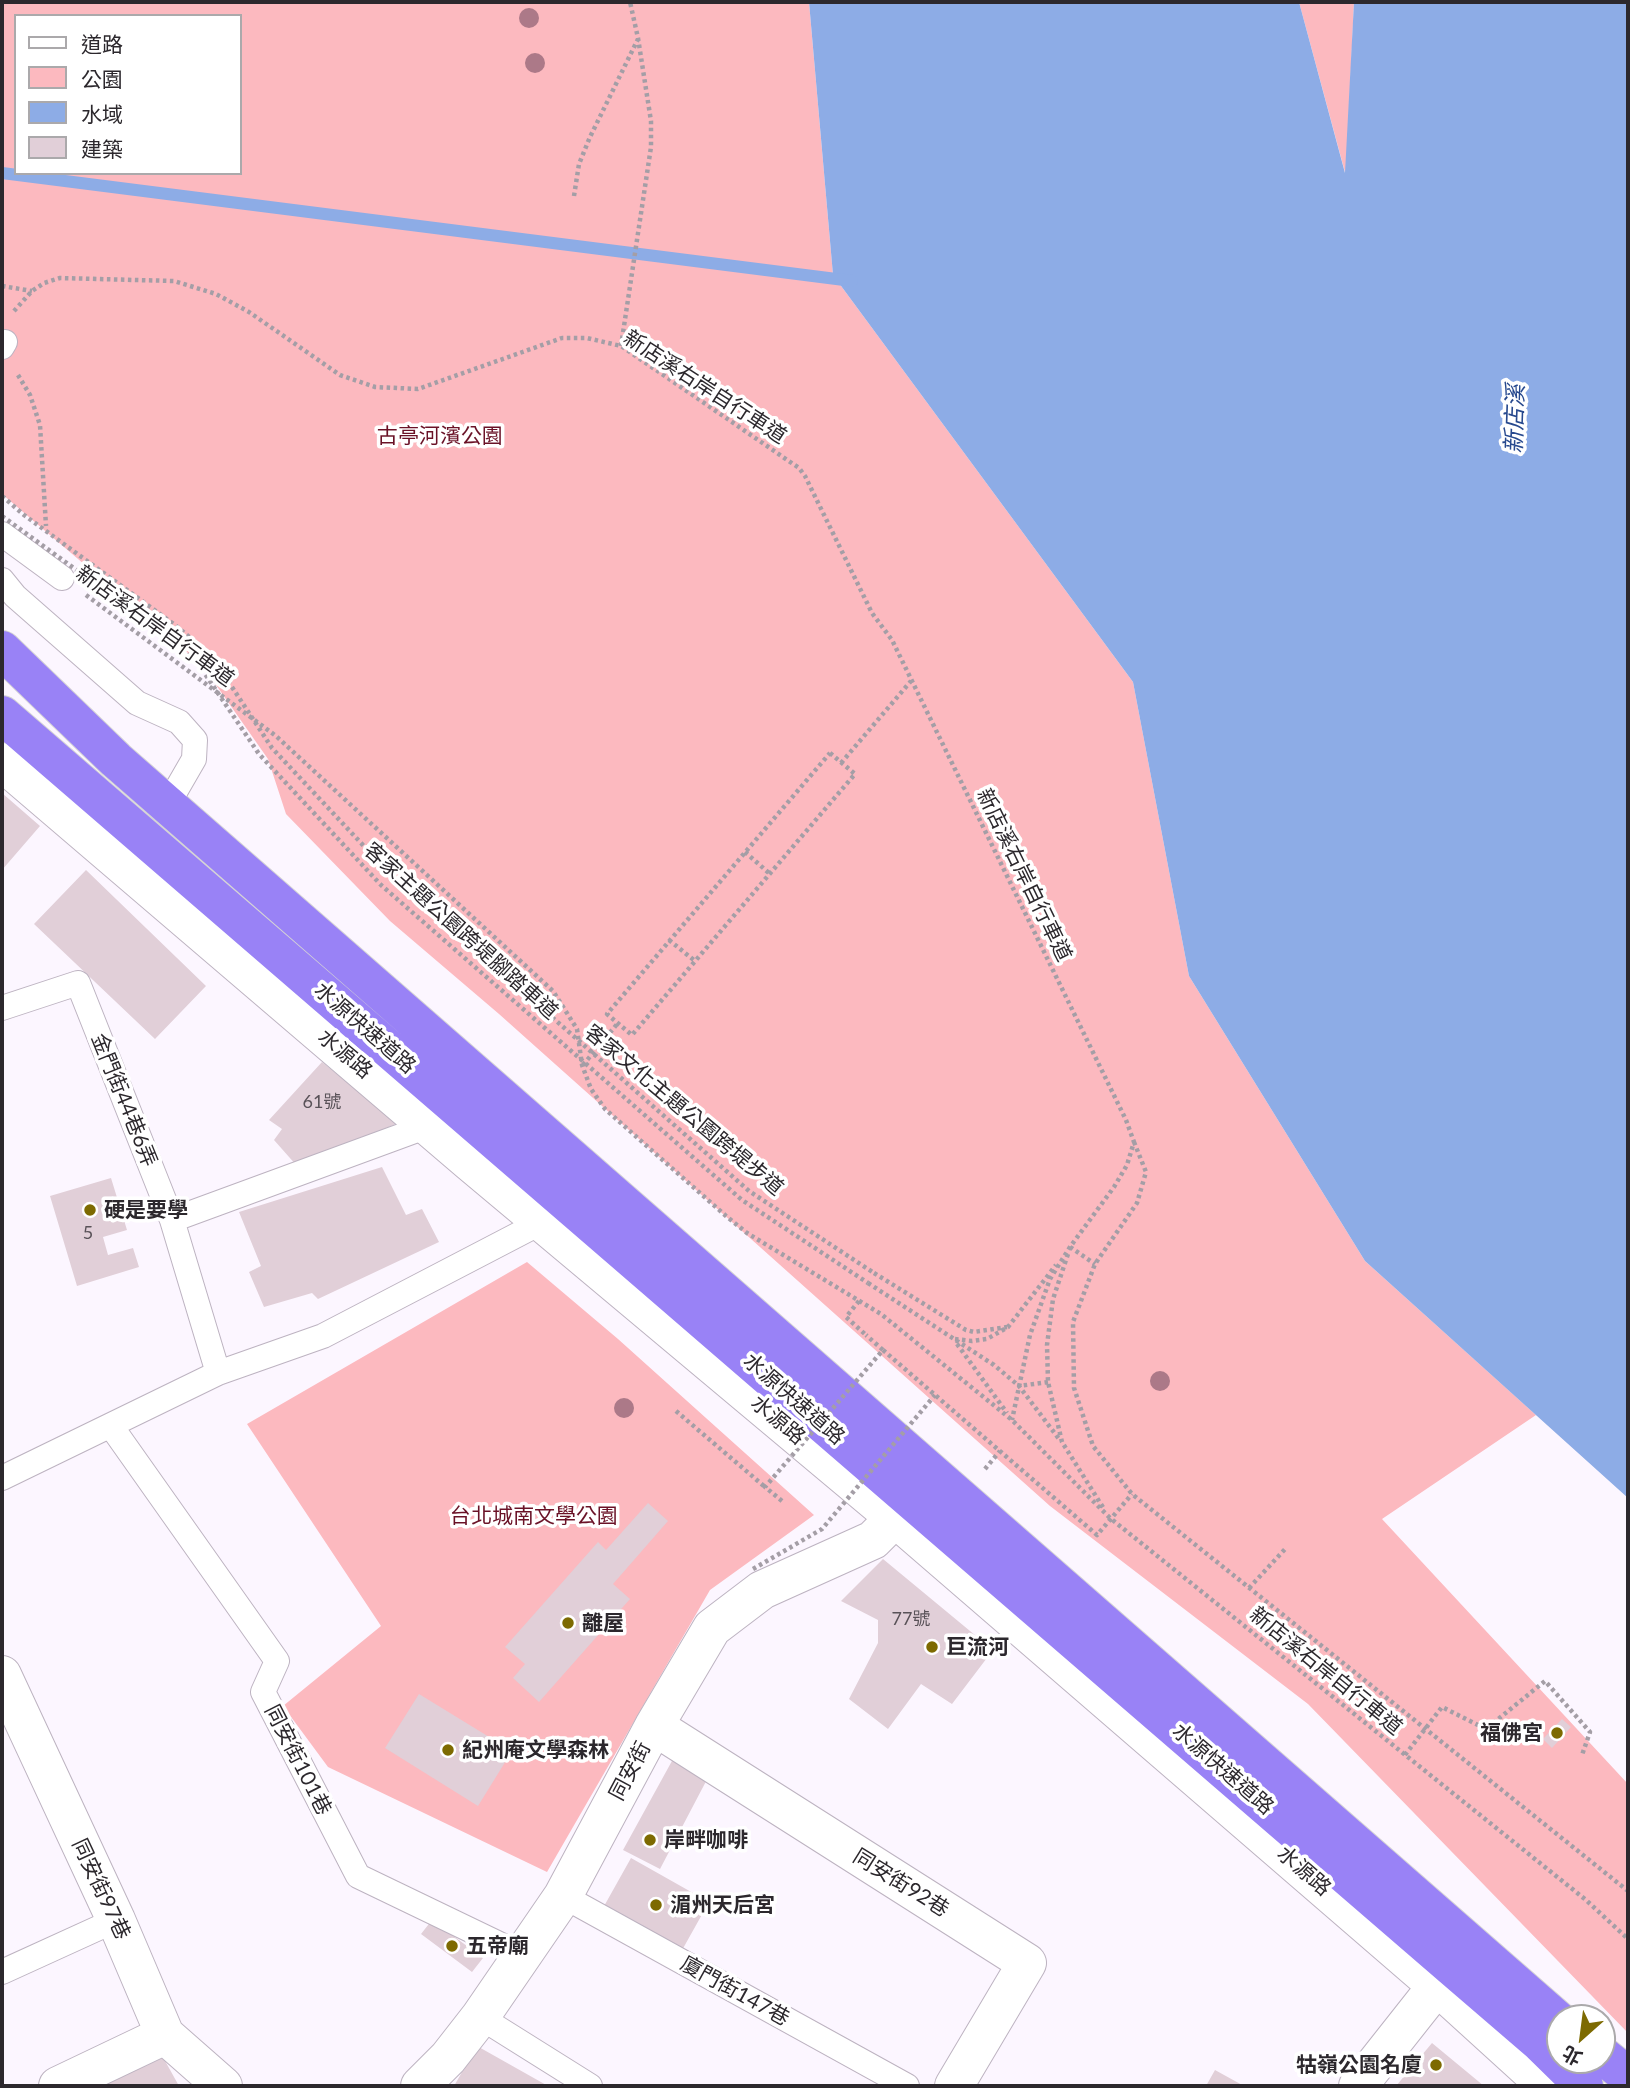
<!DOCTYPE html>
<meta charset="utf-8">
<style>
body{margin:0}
#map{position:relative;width:1630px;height:2088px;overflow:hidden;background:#fcf6ff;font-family:Lato,"Noto Sans TC",sans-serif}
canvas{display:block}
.frame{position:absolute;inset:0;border:4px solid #2c282d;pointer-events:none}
.legend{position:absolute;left:14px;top:14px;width:228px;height:161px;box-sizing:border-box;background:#fff;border:2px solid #aba9ab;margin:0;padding:9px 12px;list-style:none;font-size:21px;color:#2c282d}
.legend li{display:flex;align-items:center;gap:14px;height:35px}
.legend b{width:35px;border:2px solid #aba9ab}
.north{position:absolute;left:1546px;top:2004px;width:70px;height:70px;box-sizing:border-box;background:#fff;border:2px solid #aba9ab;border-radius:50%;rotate:208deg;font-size:19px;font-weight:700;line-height:28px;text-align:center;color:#2c282d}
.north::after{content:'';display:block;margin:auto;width:24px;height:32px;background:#7d6a01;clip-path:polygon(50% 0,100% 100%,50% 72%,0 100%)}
</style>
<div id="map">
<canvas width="1630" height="2088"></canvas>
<div class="frame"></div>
<ul class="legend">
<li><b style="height:9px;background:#fff"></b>道路</li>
<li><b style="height:19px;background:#fcb9bf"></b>公園</li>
<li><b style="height:19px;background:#8dace6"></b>水域</li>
<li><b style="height:19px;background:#e1cfd8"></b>建築</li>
</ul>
<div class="north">北</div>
</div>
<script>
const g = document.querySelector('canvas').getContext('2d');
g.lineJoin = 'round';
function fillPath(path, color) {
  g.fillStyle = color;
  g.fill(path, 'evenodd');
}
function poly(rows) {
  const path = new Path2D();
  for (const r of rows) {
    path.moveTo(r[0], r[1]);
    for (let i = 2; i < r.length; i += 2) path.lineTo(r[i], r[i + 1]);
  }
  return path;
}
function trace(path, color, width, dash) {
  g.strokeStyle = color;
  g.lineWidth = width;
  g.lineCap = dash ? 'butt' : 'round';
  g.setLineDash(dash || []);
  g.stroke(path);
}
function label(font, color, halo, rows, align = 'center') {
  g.font = font + ' Lato,"Noto Sans TC",sans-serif';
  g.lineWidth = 7;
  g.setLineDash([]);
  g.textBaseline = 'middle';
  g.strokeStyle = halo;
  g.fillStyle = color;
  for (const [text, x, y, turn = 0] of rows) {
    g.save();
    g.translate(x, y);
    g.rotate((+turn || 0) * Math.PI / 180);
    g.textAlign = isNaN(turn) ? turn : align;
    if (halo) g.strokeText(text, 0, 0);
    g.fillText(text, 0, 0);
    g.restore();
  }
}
fillPath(poly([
 [2,2,809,2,833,275,1133,682,1189,976,1365,1261,1536,1415,1382,1519,1628,1784,1628,2033,1308,1704,1050,1506,499,1014,390,921,286,814,268,759,202,665,2,494],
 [16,16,240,16,240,173,16,173],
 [1299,2,1354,2,1346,176],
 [527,1262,618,1339,814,1515,710,1590,547,1872,328,1767,283,1706,381,1626,247,1424]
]), '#fcb9bf');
fillPath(poly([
 [809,2,1299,2,1345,173,1354,2,1628,2,1628,1498,1365,1261,1189,976,1133,682,833,275]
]), '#8dace6');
trace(poly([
 [2,173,852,281]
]), '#8dace6', 12);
fillPath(poly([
 [2,793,40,826,2,870],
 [86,870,206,986,155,1039,34,924],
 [322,1062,398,1123,297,1166,274,1140,282,1129,269,1120],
 [382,1167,406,1215,422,1209,439,1242,318,1299,312,1293,264,1307,249,1272,261,1266,239,1212],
 [111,1178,127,1230,103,1237,108,1255,133,1248,139,1267,77,1286,50,1196],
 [648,1503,668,1521,613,1584,630,1599,539,1702,513,1678,525,1664,505,1647,598,1542,606,1550],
 [883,1559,993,1650,952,1704,921,1684,888,1729,849,1699,878,1643,878,1620,841,1601],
 [419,1694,512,1751,478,1806,385,1748],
 [1562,1719,1571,1727,1552,1748,1543,1739],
 [678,1750,713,1768,660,1869,623,1850],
 [631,1858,709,1902,681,1952,603,1908],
 [432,1920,483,1958,472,1972,421,1934],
 [154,2041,179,2086,97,2086],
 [1432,2043,1484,2086,1396,2086],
 [477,2046,548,2086,454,2086],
 [1215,2070,1244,2086,1206,2086]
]), '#e1cfd8');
const lane = poly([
 [2,347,5,342],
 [2,534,62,578],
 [2,580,15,596,137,703,179,722,195,740,194,759,168,804],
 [2,1008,78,983,172,1220,218,1373],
 [172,1220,428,1126],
 [111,1426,277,1661,263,1692,358,1876,522,1955],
 [2,1478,218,1373,323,1336,542,1222],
 [563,1896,907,2086],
 [2,1972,116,1920],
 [480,2017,590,2086]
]);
const street = poly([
 [2,1675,116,1920,165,2035,223,2086],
 [654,1726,1027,1963,954,2086],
 [58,2086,165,2035],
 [420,2086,448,2058,480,2017,563,1896,654,1726,712,1628,762,1590,873,1540,895,1518],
 [1358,2086,1437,1986]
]);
const secondary = poly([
 [2,762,470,1162,895,1518,1437,1986,1547,2086]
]);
const highway = poly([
 [2,650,116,760,1560,2022],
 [2,715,1452,1967,1538,2041,1584,2086],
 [1602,2055,1628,2076]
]);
trace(lane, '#bdb3c1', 26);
trace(street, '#bdb3c1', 40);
trace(secondary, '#bdb3c1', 40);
trace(highway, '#d5d4d5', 40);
trace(poly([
 [574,196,579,164,590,137,638,39],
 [2,286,32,291],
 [14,311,32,291,44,283,60,278,174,281,216,294,249,312,340,375,375,387,418,389,562,338,587,338,621,346,799,468,805,476,872,613,892,640,1126,1120,1134,1142,1127,1165,1114,1187,1070,1247,1050,1279,1030,1335,1012,1420],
 [621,346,651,147,651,121,638,38,630,2],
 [18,375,30,395,40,425,46,526],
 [86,595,276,736,553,991,577,1029,582,1065,591,1089,605,1109,726,1216,747,1233,881,1314,1012,1420,1110,1518,1586,1900,1628,1939],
 [830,753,855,774,632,1035,607,1014,830,753],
 [841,763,911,681],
 [745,852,770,874],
 [669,940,695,961],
 [583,1065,618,1023],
 [1134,1142,1146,1172,1137,1203,1095,1264,1073,1322,1074,1388,1093,1446,1132,1494,1628,1891],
 [1070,1247,1095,1264],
 [1068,1254,1053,1299,1047,1345,1048,1382,1062,1442,1104,1509],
 [874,1273,966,1330,974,1332,1007,1327],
 [868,1283,994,1365,1019,1386],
 [859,1301,846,1317,866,1335],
 [955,1339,972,1341,987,1339,1008,1327,1056,1265],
 [957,1344,1007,1413],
 [883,1350,1097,1535,1132,1494],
 [1048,1382,1019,1386,1059,1439],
 [676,1411,765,1487],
 [985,1469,1000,1451],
 [1249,1588,1287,1547],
 [1405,1755,1442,1707,1486,1729,1545,1681,1590,1732,1582,1755]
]), '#a49ea6', 4.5, [3.5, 3.5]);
trace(lane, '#fff', 24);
trace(street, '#fff', 38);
trace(secondary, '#fff', 38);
trace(highway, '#9982f6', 38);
trace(poly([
 [2,496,24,515,175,625,211,655,272,748,391,875,749,1191,874,1273],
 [2,516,166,635,199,665,259,754,381,885,742,1200,868,1283],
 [782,1501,765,1487,883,1350,866,1335],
 [753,1569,822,1529,935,1395]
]), '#a49ea6', 4.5, [3.5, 3.5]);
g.fillStyle = '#ac7988';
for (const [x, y] of [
 [529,18],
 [535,63],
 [1160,1381],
 [624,1408]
]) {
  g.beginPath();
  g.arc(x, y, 10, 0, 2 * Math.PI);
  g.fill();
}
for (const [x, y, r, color] of [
 [90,1210,7,"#7d6a01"],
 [568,1623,7,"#7d6a01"],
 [932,1647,7,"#7d6a01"],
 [1557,1733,7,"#7d6a01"],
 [448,1750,7,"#7d6a01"],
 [650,1840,7,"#7d6a01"],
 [656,1905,7,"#7d6a01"],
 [452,1946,7,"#7d6a01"],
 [1436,2065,7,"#7d6a01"]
]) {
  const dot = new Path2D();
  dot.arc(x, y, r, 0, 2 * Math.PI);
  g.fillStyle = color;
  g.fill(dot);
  trace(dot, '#fff', 2.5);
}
label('18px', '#595258', null, [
 ["61號",322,1102],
 ["5",88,1233],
 ["77號",911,1619]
]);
label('21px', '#2c282d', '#fff', [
 ["新店溪右岸自行車道",705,387,33],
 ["新店溪右岸自行車道",155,626,36],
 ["新店溪右岸自行車道",1024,875,64],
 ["客家主題公園跨堤腳踏車道",461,931,42],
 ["水源快速道路",365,1028,41],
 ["水源路",345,1054,40],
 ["金門街44巷6弄",124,1100,68],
 ["客家文化主題公園跨堤步道",684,1110,40],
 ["水源快速道路",794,1399,41],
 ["水源路",778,1420,40],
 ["新店溪右岸自行車道",1326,1671,39],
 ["同安街101巷",298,1760,63],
 ["水源快速道路",1223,1769,41],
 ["同安街",630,1771,-62],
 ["水源路",1304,1871,41],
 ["同安街92巷",901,1883,32],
 ["同安街97巷",101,1889,65],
 ["廈門街147巷",735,1991,29]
]);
label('21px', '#6a1227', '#fff', [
 ["古亭河濱公園",440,436],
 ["台北城南文學公園",534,1516]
]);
label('bold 21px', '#2c282d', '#fff', [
 ["硬是要學",104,1210],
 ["離屋",582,1623],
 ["巨流河",946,1647],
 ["福佛宮",1543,1733,"right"],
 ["紀州庵文學森林",462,1750],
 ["岸畔咖啡",664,1840],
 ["湄州天后宮",670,1905],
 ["五帝廟",466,1946],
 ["牯嶺公園名廈",1422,2065,"right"]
], 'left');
label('italic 23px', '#27498e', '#fff', [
 ["新店溪",1515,419,-88]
]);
</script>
